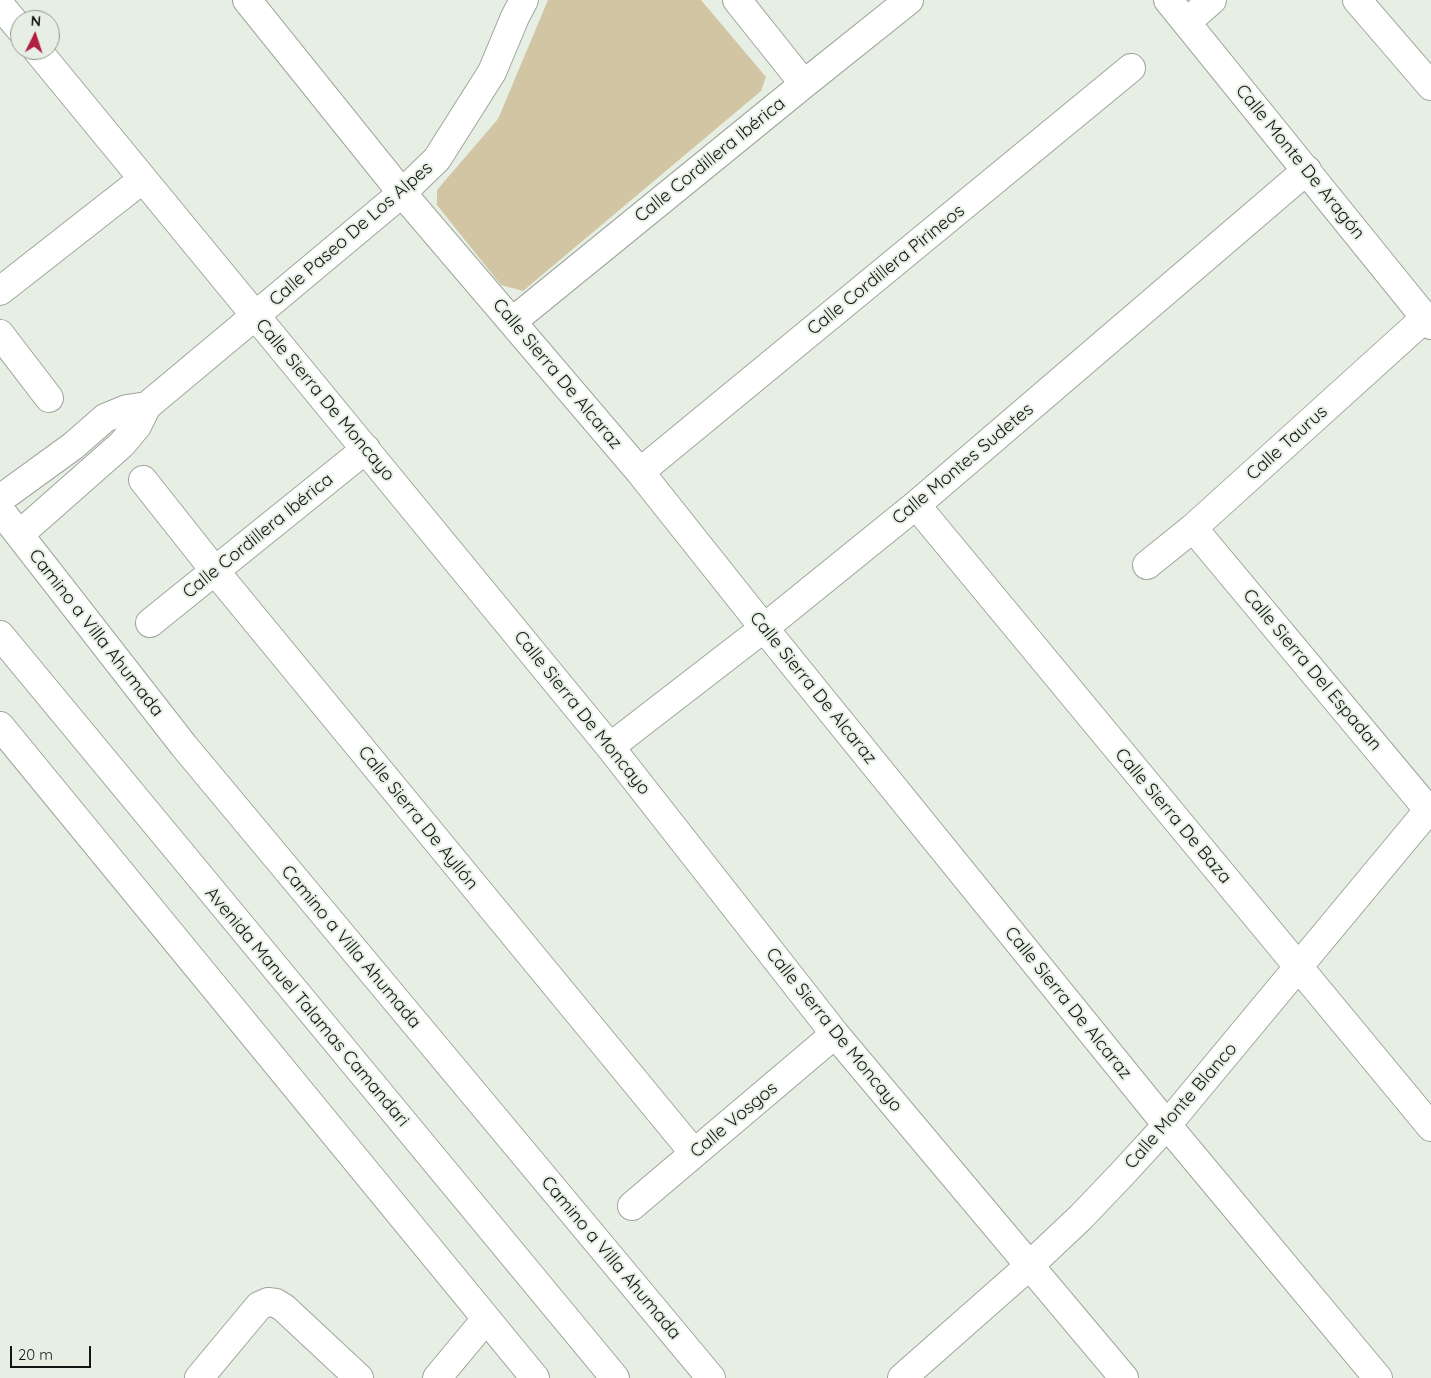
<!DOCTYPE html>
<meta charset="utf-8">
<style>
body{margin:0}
#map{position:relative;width:1431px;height:1378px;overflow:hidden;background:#e7efe4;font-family:Quicksand,sans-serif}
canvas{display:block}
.north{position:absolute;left:10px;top:10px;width:50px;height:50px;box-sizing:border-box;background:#e7efe4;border:1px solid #929890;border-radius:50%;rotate:4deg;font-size:14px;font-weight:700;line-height:20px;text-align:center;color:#121511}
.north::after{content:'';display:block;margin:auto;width:18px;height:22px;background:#b11f43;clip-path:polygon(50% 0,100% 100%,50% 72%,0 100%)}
.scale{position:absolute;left:10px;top:1346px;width:81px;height:22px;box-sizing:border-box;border:2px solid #121511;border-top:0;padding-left:6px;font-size:15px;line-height:18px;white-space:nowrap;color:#121511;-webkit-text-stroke:4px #e7efe4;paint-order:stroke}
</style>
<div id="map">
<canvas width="1431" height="1378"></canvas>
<div class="north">N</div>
<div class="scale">20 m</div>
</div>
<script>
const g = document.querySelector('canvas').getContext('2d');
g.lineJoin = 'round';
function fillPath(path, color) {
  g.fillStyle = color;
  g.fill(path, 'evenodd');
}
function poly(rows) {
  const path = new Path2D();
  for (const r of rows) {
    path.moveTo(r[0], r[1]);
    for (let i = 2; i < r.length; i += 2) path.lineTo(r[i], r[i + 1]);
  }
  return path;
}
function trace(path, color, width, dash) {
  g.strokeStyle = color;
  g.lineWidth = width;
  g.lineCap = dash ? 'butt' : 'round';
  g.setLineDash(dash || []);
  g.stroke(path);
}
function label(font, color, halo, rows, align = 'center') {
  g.font = font + ' Quicksand,sans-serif';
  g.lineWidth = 4;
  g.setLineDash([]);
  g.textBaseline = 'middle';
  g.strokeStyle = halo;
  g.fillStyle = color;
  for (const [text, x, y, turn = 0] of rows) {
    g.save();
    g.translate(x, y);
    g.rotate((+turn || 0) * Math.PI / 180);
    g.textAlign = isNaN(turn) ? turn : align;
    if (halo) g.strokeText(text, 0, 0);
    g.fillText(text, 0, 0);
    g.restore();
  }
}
fillPath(poly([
 [548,0,701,0,766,77,761,91,523,291,501,285,437,205,437,190,498,119]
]), '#d2c5a3');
const minor = poly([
 [247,0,402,193,640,472,764,628,1167,1125,1378,1378],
 [737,0,804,84],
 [1168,0,1431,325],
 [1357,0,1431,86],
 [0,5,20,29],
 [1187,22,1212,0],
 [37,50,610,747,835,1034,1124,1378],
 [0,291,143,179],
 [513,321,804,84,909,0],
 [0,334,49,398],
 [640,472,1131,68],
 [143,480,215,571,694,1153],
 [0,499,73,446,105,418,127,409,147,406],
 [916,505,1431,1127],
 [0,510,184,746,711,1378],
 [1193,528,1431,813],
 [20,534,122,444,137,426,147,406,402,193,437,159,492,72,515,17,524,0],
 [1147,565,1193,528,1425,318],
 [150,623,366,449],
 [610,747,764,628,916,505,1307,170],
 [632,1206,835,1034],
 [199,1378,259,1306,268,1302,276,1303,284,1308,359,1378],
 [437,1378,486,1319],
 [902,1378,1029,1266,1081,1217,1122,1174,1167,1125,1431,807]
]);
const major = poly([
 [0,635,615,1378],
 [0,726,535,1378]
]);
trace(minor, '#9ea69c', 30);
trace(major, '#9ea69c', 30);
trace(minor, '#fff', 28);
trace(major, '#fff', 28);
label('18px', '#121511', '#e7efe4', [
 ["Calle Cordillera Ibérica",710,160,-39],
 ["Calle Monte De Aragón",1300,162,51],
 ["Calle Paseo De Los Alpes",351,234,-41],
 ["Calle Cordillera Pirineos",886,270,-39],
 ["Calle Sierra De Alcaraz",557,374,50],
 ["Calle Sierra De Moncayo",325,400,50],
 ["Calle Taurus",1287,443,-42],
 ["Calle Montes Sudetes",963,464,-40],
 ["Calle Cordillera Ibérica",258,536,-39],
 ["Camino a Villa Ahumada",96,633,52],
 ["Calle Sierra Del Espadan",1312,670,50],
 ["Calle Sierra De Alcaraz",813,688,51],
 ["Calle Sierra De Moncayo",582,713,51],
 ["Calle Sierra De Baza",1173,816,50],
 ["Calle Sierra De Ayllón",418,818,51],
 ["Camino a Villa Ahumada",351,947,50],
 ["Calle Sierra De Alcaraz",1068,1003,51],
 ["Avenida Manuel Talamas Camandari",307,1007,50],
 ["Calle Sierra De Moncayo",834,1030,51],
 ["Calle Monte Blanco",1181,1106,-49],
 ["Calle Vosgos",734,1120,-40],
 ["Camino a Villa Ahumada",611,1258,50]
]);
</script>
